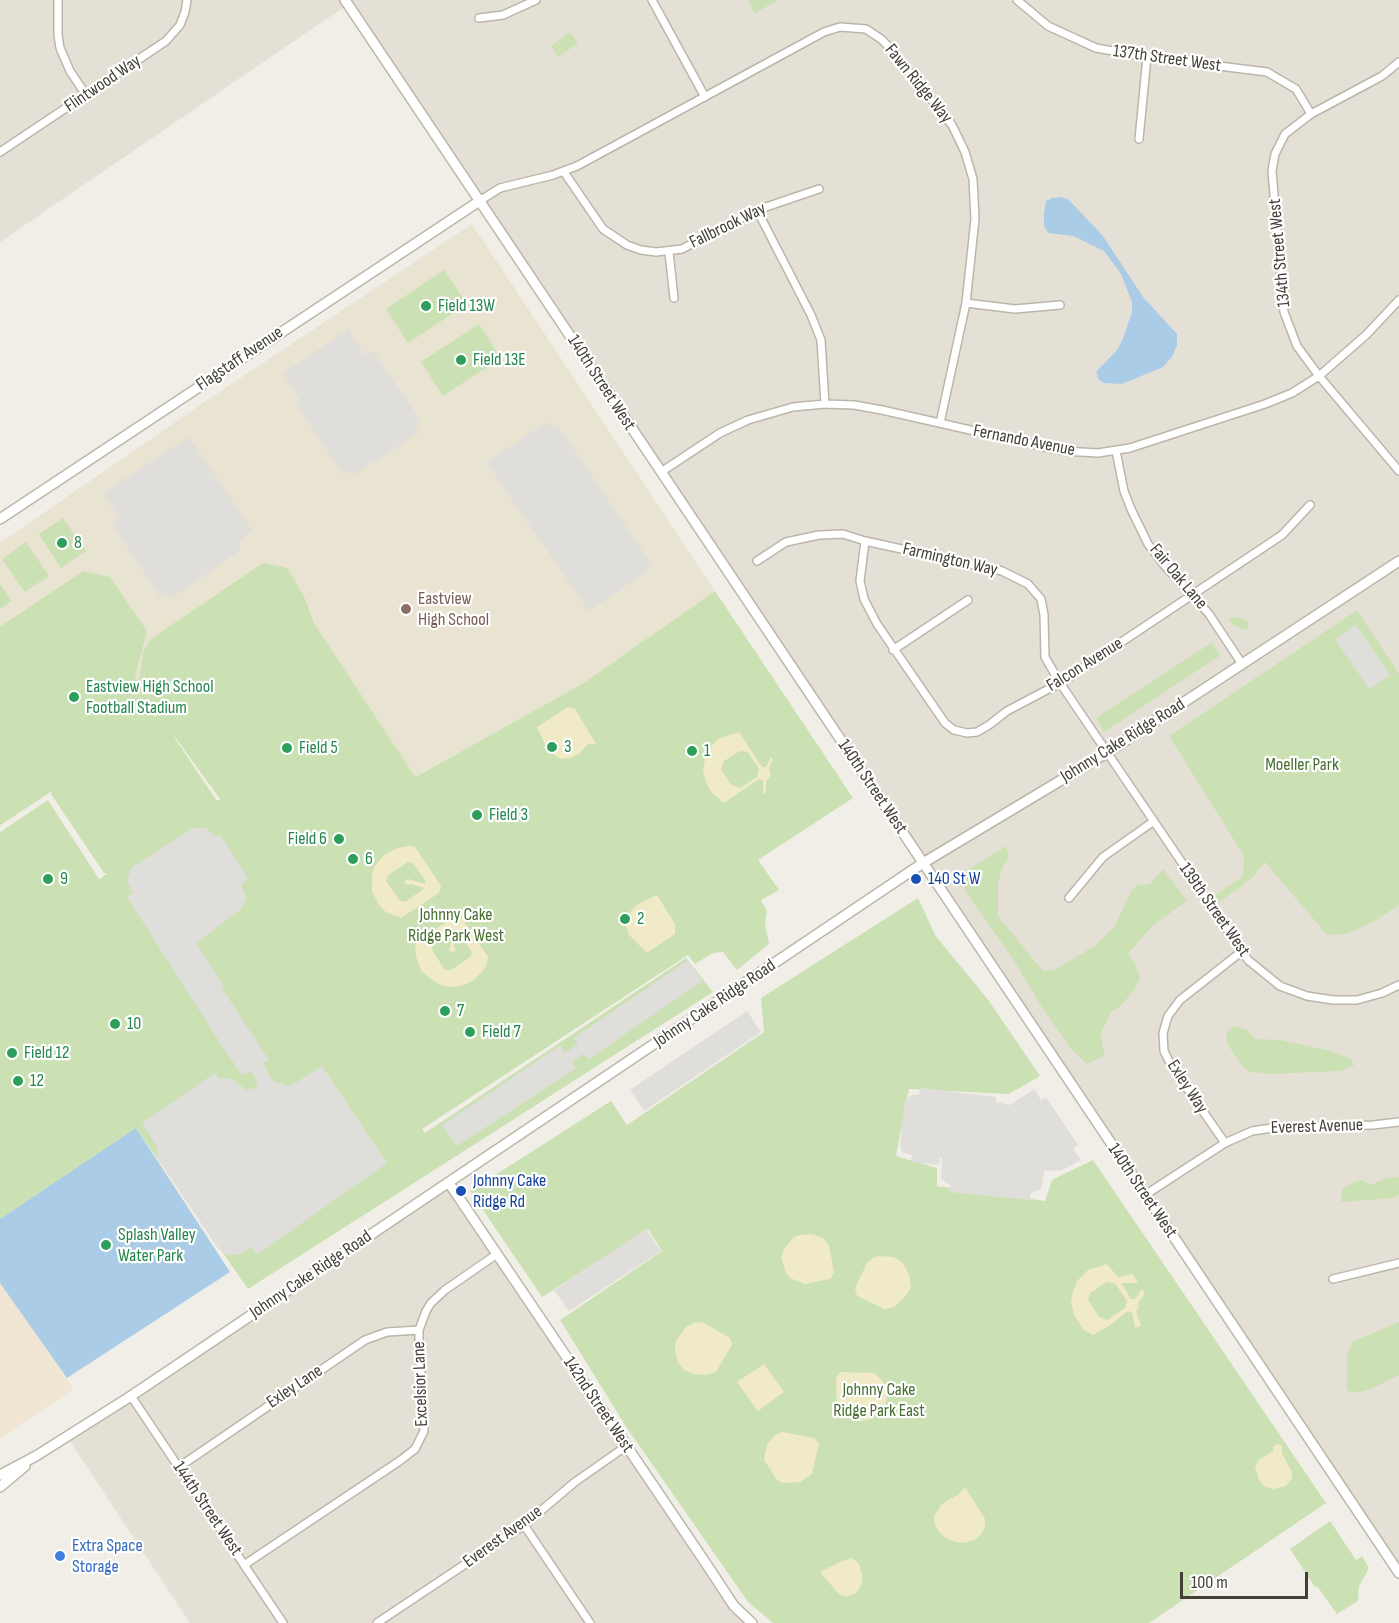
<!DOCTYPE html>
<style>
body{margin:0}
#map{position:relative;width:1399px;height:1623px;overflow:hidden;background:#f1eee7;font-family:"Sofia Sans Condensed",sans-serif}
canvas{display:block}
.scale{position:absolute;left:1180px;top:1572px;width:128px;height:27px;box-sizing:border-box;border:3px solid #433f37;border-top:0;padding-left:8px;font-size:18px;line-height:21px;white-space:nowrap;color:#433f37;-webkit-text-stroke:4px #fff;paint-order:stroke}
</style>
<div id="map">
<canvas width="1399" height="1623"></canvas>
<div class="scale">100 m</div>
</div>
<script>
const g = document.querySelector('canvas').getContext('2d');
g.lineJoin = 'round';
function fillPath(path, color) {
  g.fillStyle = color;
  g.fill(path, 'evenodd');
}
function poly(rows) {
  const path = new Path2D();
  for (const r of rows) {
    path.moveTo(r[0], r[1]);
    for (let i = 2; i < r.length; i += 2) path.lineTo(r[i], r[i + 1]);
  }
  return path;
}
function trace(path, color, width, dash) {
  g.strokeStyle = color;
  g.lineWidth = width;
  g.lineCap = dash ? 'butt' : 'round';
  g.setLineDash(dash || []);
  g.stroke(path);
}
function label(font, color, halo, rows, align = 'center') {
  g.font = font + ' "Sofia Sans Condensed",sans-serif';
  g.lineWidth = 4.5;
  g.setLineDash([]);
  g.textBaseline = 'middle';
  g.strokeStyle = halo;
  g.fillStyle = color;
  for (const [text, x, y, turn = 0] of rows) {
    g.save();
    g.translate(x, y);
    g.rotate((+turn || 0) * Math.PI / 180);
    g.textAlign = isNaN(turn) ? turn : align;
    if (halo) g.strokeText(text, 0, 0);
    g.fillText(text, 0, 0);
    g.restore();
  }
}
fillPath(poly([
 [0,0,1399,0,1399,1573,347,5,0,242],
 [449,1183,709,1568,752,1623,190,1623,67,1437]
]), '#e5e0d5');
fillPath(poly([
 [0,1281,74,1389,0,1438]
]), '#f1e6d4');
fillPath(poly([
 [472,224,715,591,582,684,414,777,314,623,304,596,161,718,0,826,0,543,206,401]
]), '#e9e3d2');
fillPath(poly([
 [750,0,777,0,777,1,755,13,748,1],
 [570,32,578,43,558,57,551,46],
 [444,270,467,304,408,343,386,309],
 [479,324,501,358,443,396,421,362],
 [63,518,86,551,61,568,39,534],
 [26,542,49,576,25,592,2,559],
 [263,563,287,568,304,596,314,623,415,777,582,684,715,591,853,798,758,860,779,890,761,900,767,911,765,925,769,944,737,970,723,952,713,953,695,964,688,955,422,1129,425,1133,686,958,713,992,248,1289,136,1128,0,1219,0,832,48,800,99,879,107,874,104,873,51,794,52,791,0,825,0,627,83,571,110,577,147,631,135,677,151,703,139,679,143,652,151,639],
 [174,737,175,737,220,799,217,801],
 [0,584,12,601,0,609],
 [1357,610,1399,674,1399,905,1373,922,1346,934,1327,935,1265,862,1252,878,1217,904,1213,897,1243,876,1244,856,1169,736],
 [1236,617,1246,620,1249,623,1248,629,1242,630,1230,622,1230,618],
 [1211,643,1221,655,1104,732,1096,718],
 [1006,846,1009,858,1003,866,998,882,998,916,1043,971,1055,970,1096,945,1115,926,1131,891,1138,885,1150,884,1163,869,1187,901,1152,926,1128,954,1136,965,1140,978,1134,990,1120,1007,1112,1011,1101,1032,1102,1045,1105,1055,1087,1064,1071,1049,1043,1009,1013,959,966,892,960,875],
 [918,898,935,935,989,1001,1040,1076,1009,1094,909,1089,896,1156,937,1168,937,1186,1045,1201,1052,1180,1093,1160,1326,1503,1149,1623,773,1623,748,1602,627,1428,560,1320,662,1251,648,1229,542,1297,470,1191,611,1101,627,1125,764,1032,761,998],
 [1234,1026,1247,1030,1255,1039,1281,1040,1331,1051,1351,1059,1354,1066,1340,1071,1270,1074,1249,1072,1240,1063,1228,1045,1226,1033],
 [1399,1177,1399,1195,1393,1198,1341,1202,1342,1190,1351,1183,1362,1180,1371,1185,1387,1178],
 [1399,1322,1399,1375,1371,1389,1359,1392,1347,1391,1347,1352,1354,1341],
 [1330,1521,1356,1560,1362,1556,1369,1568,1359,1586,1358,1601,1337,1614,1317,1586,1315,1587,1290,1549]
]), '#cbe1b4');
fillPath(poly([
 [568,707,575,709,596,744,588,744,579,754,570,758,561,759,548,751,537,727],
 [739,732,762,767,766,767,771,757,773,759,769,768,771,775,766,782,766,792,763,794,763,781,759,779,724,803,712,793,707,785,703,771,705,759,710,748,718,739],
 [740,751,748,752,759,769,757,777,740,788,731,785,721,769,724,761],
 [411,846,415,847,441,886,439,893,401,918,386,912,379,905,372,891,372,876,374,867,384,855,397,848],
 [408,862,413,863,426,882,425,884,408,879,406,880,404,882,407,885,411,884,425,888,405,902,399,900,386,881,388,875],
 [657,895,675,924,675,934,647,953,629,935,626,926,627,915,638,904],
 [455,916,462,918,488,957,486,967,474,980,461,986,450,987,438,984,422,972,417,960,415,948,416,943],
 [454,931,449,951,453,952,456,950,454,946,458,931,472,952,470,957,451,970,445,970,432,950,433,944],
 [812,1234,823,1238,829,1245,834,1273,830,1279,805,1284,790,1278,786,1273,781,1257,784,1249,794,1237,800,1235],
 [879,1256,893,1257,899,1260,903,1263,909,1275,911,1287,909,1291,903,1299,894,1307,884,1309,866,1300,857,1296,855,1288,867,1263,873,1258],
 [1107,1264,1118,1277,1132,1274,1138,1283,1121,1283,1131,1299,1135,1299,1142,1289,1145,1293,1138,1303,1139,1307,1136,1311,1141,1325,1135,1328,1132,1312,1128,1311,1109,1326,1093,1335,1084,1330,1074,1315,1071,1302,1073,1291,1078,1280,1088,1270],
 [1107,1282,1115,1283,1127,1301,1125,1308,1107,1320,1099,1317,1088,1300,1090,1293],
 [702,1322,730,1338,732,1345,716,1372,705,1375,693,1374,683,1369,678,1362,675,1349,676,1341,685,1328,693,1323],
 [764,1364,784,1392,758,1411,737,1382],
 [840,1372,874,1373,881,1379,886,1388,887,1399,882,1409,873,1418,862,1421,852,1419,840,1412,837,1407,836,1378],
 [782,1432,814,1438,819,1444,812,1474,800,1482,783,1483,777,1480,764,1460,767,1445,774,1436],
 [1278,1444,1282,1446,1282,1453,1292,1472,1292,1478,1286,1486,1274,1489,1265,1487,1259,1480,1255,1467,1259,1460,1273,1451,1273,1447],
 [965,1487,985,1519,985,1526,982,1534,974,1540,964,1543,956,1542,946,1538,939,1532,935,1525,934,1516,942,1504,959,1494],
 [852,1558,859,1564,862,1574,862,1584,856,1593,846,1597,838,1593,820,1572,840,1562]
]), '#f1eac6');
fillPath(poly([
 [348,330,365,355,373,351,421,421,415,425,419,432,354,475,349,470,343,475,295,403,300,400,283,373],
 [547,422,552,428,557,425,651,563,647,567,648,571,589,611,488,465,488,461],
 [189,437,252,530,238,543,241,550,170,599,166,593,160,597,112,524,120,519,103,493],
 [1356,625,1390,675,1369,689,1335,639],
 [193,828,206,828,214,836,221,836,248,878,241,885,246,898,241,909,196,943,223,985,221,987,269,1060,263,1063,273,1081,288,1086,297,1082,322,1066,387,1163,258,1254,251,1247,243,1253,232,1255,226,1255,217,1247,158,1159,157,1146,142,1123,215,1073,219,1079,225,1078,232,1079,246,1090,255,1088,258,1083,251,1071,242,1075,224,1049,127,897,133,892,127,881,131,868],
 [688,960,702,981,589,1059,583,1054,572,1061,576,1068,457,1146,442,1125,561,1045,564,1053,578,1044,574,1038],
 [747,1011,761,1032,644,1111,630,1090],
 [921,1088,996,1097,996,1102,1010,1105,1034,1089,1041,1100,1046,1097,1078,1145,1073,1149,1081,1160,1062,1170,1044,1171,1041,1189,1031,1193,1030,1200,949,1192,950,1185,941,1179,942,1158,940,1158,939,1165,911,1162,912,1155,903,1153,900,1147,905,1100,912,1095,918,1095],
 [646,1229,661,1251,569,1311,554,1290]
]), '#e0dedb');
fillPath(poly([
 [1061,197,1069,200,1103,236,1143,297,1177,334,1177,345,1172,357,1163,367,1122,384,1104,383,1099,380,1096,372,1117,350,1122,341,1132,312,1132,302,1121,274,1104,251,1073,236,1048,233,1044,226,1044,214,1046,201,1052,198],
 [136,1128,230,1272,67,1378,0,1283,0,1219]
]), '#aacce7');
const minor = poly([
 [58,0,58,35,60,48,70,71,86,95],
 [652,0,705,97],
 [1017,0,1048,26,1096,48,1147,57,1267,72,1296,89,1311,114],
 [479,18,503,15,536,0],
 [1399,62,1382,76,1311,114,1285,134,1275,154,1272,171,1284,312,1297,346,1319,376,1399,471],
 [1139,139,1147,57],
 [0,152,166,41,180,25,185,12,187,0],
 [564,172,603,229,627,245,641,250,656,252,682,249,757,210,819,189],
 [481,200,500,188,553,175,577,166,824,32,840,27,866,29,881,39,887,45,952,125,965,152,973,179,975,219,966,303,940,423],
 [757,210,811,315,821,340,825,404],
 [669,252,674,298],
 [966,303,1015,309,1060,305],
 [1116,451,1124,491,1131,509,1148,544,1164,565,1209,614,1242,664],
 [661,472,720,433,748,420,793,407,825,404,854,405,882,410,1063,451,1098,453,1130,448,1265,404,1292,393,1319,376,1366,335,1399,300],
 [865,541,860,581,864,599,877,624,945,723,954,730,967,733,977,732,989,725,1007,711,1060,683,1282,535,1310,505],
 [757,561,786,542,819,535,843,534,865,541,1002,571,1028,584,1041,599,1044,615,1045,657,1060,683,1248,960,1280,986,1307,996,1333,1000,1357,1000,1382,993,1399,985],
 [893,650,968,600],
 [1069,898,1103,857,1154,821],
 [1225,1143,1171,1065,1164,1051,1163,1033,1168,1016,1180,1000,1241,952],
 [1145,1195,1225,1143,1252,1131,1279,1127,1373,1125,1399,1122],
 [1333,1279,1399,1263],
 [131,1396,283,1623],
 [179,1467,365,1340,387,1332,419,1330],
 [524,1525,590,1623],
 [244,1565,401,1460,415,1449,424,1431,419,1338,419,1330,426,1311,431,1303,445,1290,497,1254],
 [377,1623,524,1525,575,1482,625,1447]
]);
const tertiary = poly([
 [345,0,1399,1573],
 [0,519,481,200],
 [449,1183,709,1568,734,1606,752,1623],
 [0,1475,36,1456,131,1396,923,863,1108,752,1399,561],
 [0,1487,25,1466]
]);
trace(minor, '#bcb6aa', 10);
trace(tertiary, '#bcb6aa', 12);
trace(minor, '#fff', 7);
trace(tertiary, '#fff', 9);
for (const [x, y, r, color] of [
 [426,306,6,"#2e9e5b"],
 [461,360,6,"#2e9e5b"],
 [62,543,6,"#2e9e5b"],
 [406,609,6,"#8d6e63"],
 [74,697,6,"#2e9e5b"],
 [552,747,6,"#2e9e5b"],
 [287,748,6,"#2e9e5b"],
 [692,751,6,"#2e9e5b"],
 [477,815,6,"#2e9e5b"],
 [339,839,6,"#2e9e5b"],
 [353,859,6,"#2e9e5b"],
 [48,879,6,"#2e9e5b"],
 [916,879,6,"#1a4fb4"],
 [625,919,6,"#2e9e5b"],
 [445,1011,6,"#2e9e5b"],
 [115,1024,6,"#2e9e5b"],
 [470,1032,6,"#2e9e5b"],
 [12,1053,6,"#2e9e5b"],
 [18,1081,6,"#2e9e5b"],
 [461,1191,6,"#1a4fb4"],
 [106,1245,6,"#2e9e5b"],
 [60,1556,6,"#3f7fe0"]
]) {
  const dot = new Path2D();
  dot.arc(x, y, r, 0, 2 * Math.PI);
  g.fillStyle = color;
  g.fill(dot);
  trace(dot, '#fff', 2);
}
label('18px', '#433f37', '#fff', [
 ["137th Street West",1167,59,8],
 ["Flintwood Way",103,84,-34],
 ["Fawn Ridge Way",918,84,51],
 ["Fallbrook Way",728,226,-26],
 ["134th Street West",1280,253,-95],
 ["Flagstaff Avenue",240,359,-34],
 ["140th Street West",601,383,57],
 ["Fernando Avenue",1024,441,11],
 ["Farmington Way",950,560,13],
 ["Fair Oak Lane",1178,577,50],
 ["Falcon Avenue",1085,665,-32],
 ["Johnny Cake Ridge Road",1123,741,-32],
 ["140th Street West",872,787,56],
 ["139th Street West",1214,910,55],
 ["Johnny Cake Ridge Road",715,1004,-34],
 ["Exley Way",1187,1087,57],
 ["Everest Avenue",1317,1127,-2],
 ["140th Street West",1142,1191,56],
 ["Johnny Cake Ridge Road",311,1275,-34],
 ["Excelsior Lane",421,1384,-92],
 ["Exley Lane",295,1387,-34],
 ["142nd Street West",598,1405,56],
 ["144th Street West",207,1509,56],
 ["Everest Avenue",503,1537,-36]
]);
label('18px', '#27864d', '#fff', [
 ["Field 13W",438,306],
 ["Field 13E",473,360],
 ["8",74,543],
 ["Eastview High School",86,687],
 ["Football Stadium",86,708],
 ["3",564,747],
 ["Field 5",299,748],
 ["1",704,751],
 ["Field 3",489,815],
 ["Field 6",327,839,"right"],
 ["6",365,859],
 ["9",60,879],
 ["2",637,919],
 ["7",457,1011],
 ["10",127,1024],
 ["Field 7",482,1032],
 ["Field 12",24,1053],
 ["12",30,1081],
 ["Splash Valley",118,1235],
 ["Water Park",118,1256]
], 'left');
label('18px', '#785e54', '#fff', [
 ["Eastview",418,599],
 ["High School",418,620]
], 'left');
label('18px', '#466e31', '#fff', [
 ["Moeller Park",1302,765],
 ["Johnny Cake",456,915],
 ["Ridge Park West",456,936],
 ["Johnny Cake",879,1390],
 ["Ridge Park East",879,1411]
]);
label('18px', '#164399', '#fff', [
 ["140 St W",928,879],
 ["Johnny Cake",473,1181],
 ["Ridge Rd",473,1202]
], 'left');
label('18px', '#366cbe', '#fff', [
 ["Extra Space",72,1546],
 ["Storage",72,1567]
], 'left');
</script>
